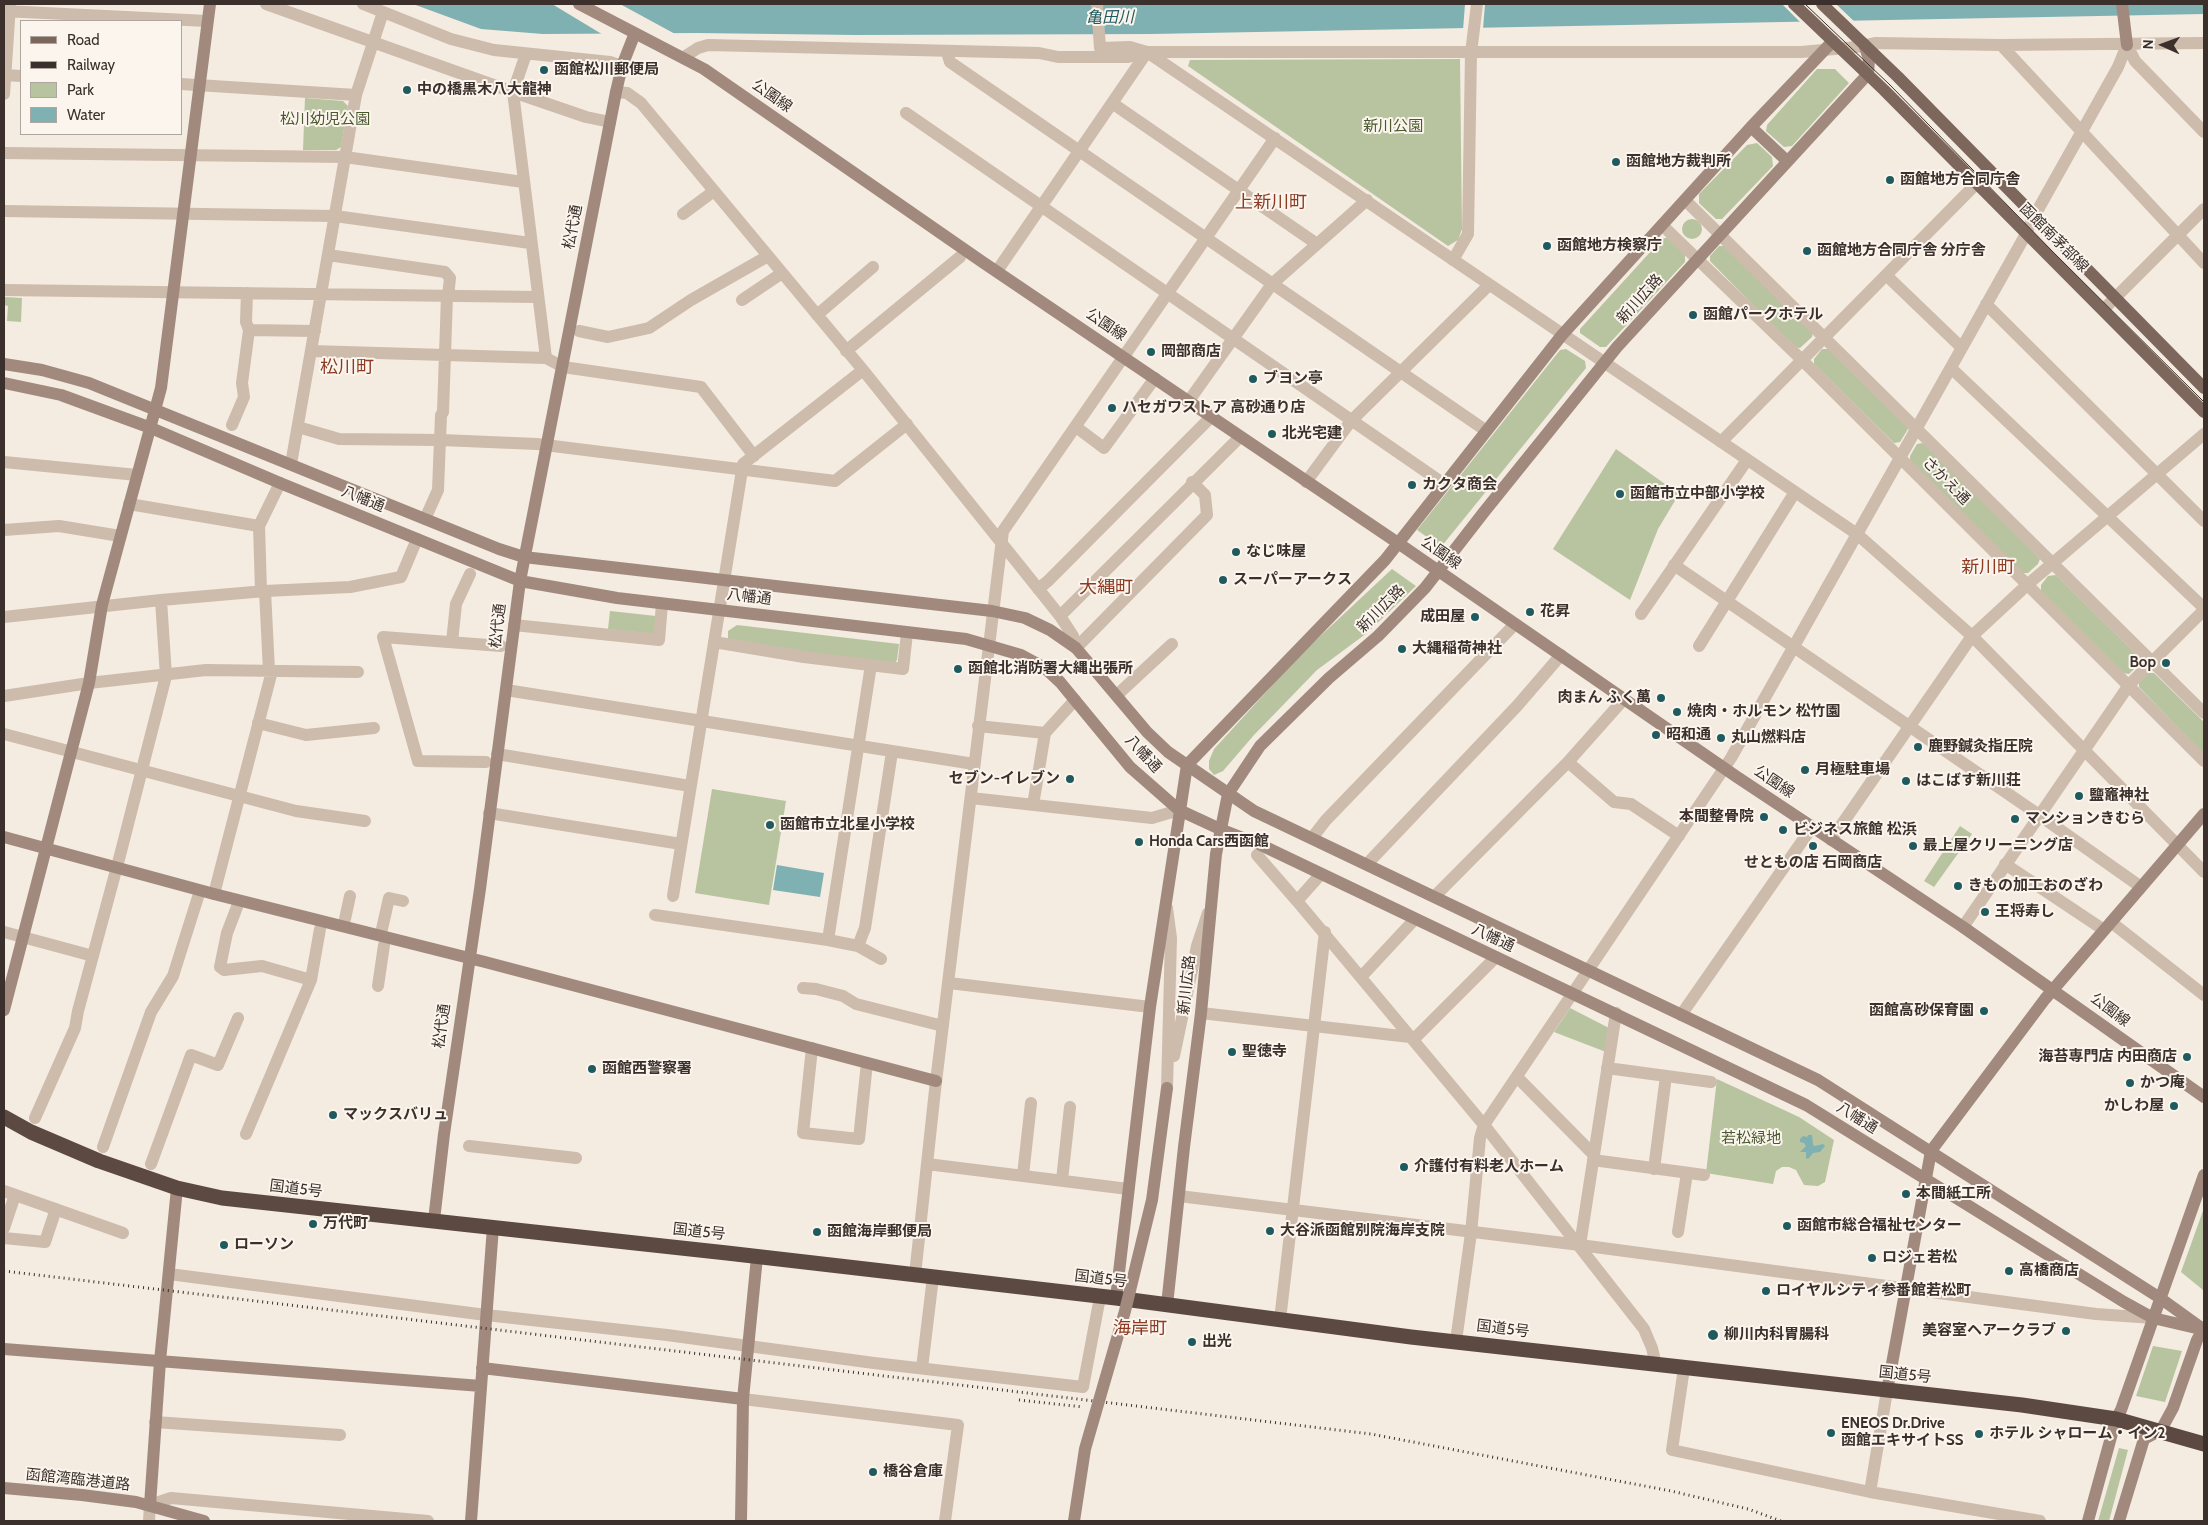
<!DOCTYPE html>
<meta charset="utf-8">
<style>
body{margin:0}
#map{position:relative;width:2208px;height:1525px;overflow:hidden;background:#f4ebe1;font-family:Cabin,sans-serif}
canvas{display:block}
.frame{position:absolute;inset:0;border:5px solid #3b302b;pointer-events:none}
.legend{position:absolute;left:20px;top:20px;width:162px;height:115px;box-sizing:border-box;background:#fbf5ee;border:1px solid #aea6a0;margin:0;padding:6px 9px;list-style:none;font-size:15px;color:#3b302b}
.legend li{display:flex;align-items:center;gap:10px;height:25px}
.legend b{width:25px;border:1px solid #aea6a0}
.north{position:absolute;left:2138px;top:20px;width:50px;height:50px;-webkit-text-stroke:4px #fbf5ee;paint-order:stroke;rotate:272deg;font-size:14px;font-weight:700;line-height:20px;text-align:center;color:#3b302b}
.north::after{content:'';display:block;margin:auto;width:18px;height:22px;background:#3b302b;clip-path:polygon(50% 0,100% 100%,50% 72%,0 100%)}
</style>
<div id="map">
<canvas width="2208" height="1525"></canvas>
<div class="frame"></div>
<ul class="legend">
<li><b style="height:6px;background:#7d675c"></b>Road</li>
<li><b style="height:6px;background:#3b302b"></b>Railway</li>
<li><b style="height:14px;background:#b8c4a0"></b>Park</li>
<li><b style="height:14px;background:#7fb0b2"></b>Water</li>
</ul>
<div class="north">N</div>
</div>
<script>
const g = document.querySelector('canvas').getContext('2d');
g.lineJoin = 'round';
function fillPath(path, color) {
  g.fillStyle = color;
  g.fill(path, 'evenodd');
}
function poly(rows) {
  const path = new Path2D();
  for (const r of rows) {
    if (r.length === 3) {
      path.moveTo(r[0] + r[2], r[1]);
      path.arc(r[0], r[1], r[2], 0, 2 * Math.PI);
      continue;
    }
    path.moveTo(r[0], r[1]);
    for (let i = 2; i < r.length; i += 2) path.lineTo(r[i], r[i + 1]);
  }
  return path;
}
function trace(path, color, width, dash) {
  g.strokeStyle = color;
  g.lineWidth = width;
  g.lineCap = dash ? 'butt' : 'round';
  g.setLineDash(dash || []);
  g.stroke(path);
}
function label(font, color, halo, rows, align = 'center') {
  g.font = font + ' Cabin,"Noto Sans JP",sans-serif';
  g.lineWidth = 4;
  g.setLineDash([]);
  g.textBaseline = 'middle';
  g.strokeStyle = halo;
  g.fillStyle = color;
  for (const [text, x, y, turn = 0] of rows) {
    g.save();
    g.translate(x, y);
    g.rotate((+turn || 0) * Math.PI / 180);
    g.textAlign = isNaN(turn) ? turn : align;
    if (halo) g.strokeText(text, 0, 0);
    g.fillText(text, 0, 0);
    g.restore();
  }
}
fillPath(poly([
 [1460,59,1462,229,1458,240,1448,246,1188,66,1190,60],
 [1817,69,1835,69,1849,83,1792,146,1784,147,1766,131,1767,125],
 [305,98,343,101,348,106,341,147,336,150,303,150],
 [1757,143,1772,157,1773,166,1722,219,1716,219,1699,203,1699,194,1747,145],
 [1692,229,10],
 [1668,237,1685,255,1685,262,1606,347,1600,347,1580,333,1580,329,1662,239],
 [1719,246,1725,246,1813,332,1812,337,1800,348,1794,347,1710,261,1710,256],
 [4,297,22,298,21,322,7,321,8,306,4,305],
 [1566,349,1585,361,1586,368,1441,547,1417,530,1560,350],
 [1822,349,1828,349,1907,426,1908,429,1900,442,1894,443,1814,364,1814,359],
 [1922,443,1928,446,2040,559,2038,564,2028,573,2023,573,1910,460,1910,456,1917,444],
 [1616,449,1679,494,1658,529,1630,600,1553,549],
 [1392,569,1416,586,1367,633,1317,670,1254,735,1223,771,1214,775,1209,769,1209,761,1214,749,1301,654],
 [2056,575,2139,657,2139,664,2129,674,2121,673,2041,591,2041,585,2048,576],
 [610,611,656,616,654,634,608,629],
 [737,625,899,644,897,660,895,663,802,652,728,639,728,631],
 [2149,673,2154,673,2204,722,2204,754,2139,687,2139,683],
 [712,789,786,801,769,905,695,893],
 [1960,826,1972,834,1934,887,1924,881],
 [1570,1008,1609,1028,1606,1052,1554,1032],
 [1717,1079,1799,1117,1834,1140,1825,1182,1818,1186,1804,1185,1796,1170,1789,1167,1782,1167,1776,1171,1773,1184,1706,1173],
 [2204,1208,2204,1287,2203,1290,2181,1272],
 [2153,1346,2182,1351,2165,1402,2136,1396],
 [2119,1448,2128,1450,2109,1521,2098,1521]
]), '#b8c4a0');
fillPath(poly([
 [413,4,2204,4,2204,14,1151,34,857,35,696,33,543,34,481,29],
 [777,865,824,873,820,897,773,890],
 [1808,1135,1812,1135,1813,1145,1815,1146,1823,1144,1825,1146,1820,1152,1813,1153,1808,1159,1806,1158,1806,1152,1800,1152,1806,1146,1804,1143,1800,1142,1800,1139,1803,1136,1807,1137]
]), '#7fb0b2');
fillPath(poly([
 [552,4,620,4,677,35,605,36],
 [1465,4,1485,4,1483,29,1463,30],
 [1782,4,1836,4,1857,24,1803,25]
]), '#f4ebe1');
trace(poly([
 [266,4,513,92,586,117,610,122],
 [363,4,451,39,494,50,610,62,622,66],
 [1097,4,1100,48,1130,47,1147,52,1801,52,1857,47,1875,43,2001,45,2204,43],
 [4,11,207,21],
 [2001,45,2204,263],
 [2127,45,2135,61,2204,132],
 [947,52,950,62,1485,430],
 [1147,52,1857,534,1972,636,2204,872],
 [526,54,513,92,546,358,563,367,701,387,754,456],
 [684,57,698,48,708,45,1039,53,1058,57,1128,57,1147,52],
 [4,75,21,76],
 [181,84,356,95],
 [616,92,627,93,641,103,863,370,1060,616,1073,636,1076,648,1207,515,1205,495,1192,482],
 [4,94,10,5],
 [1112,103,1317,244],
 [906,113,1444,484],
 [4,153,345,157,523,182],
 [1685,200,2204,713],
 [4,211,335,216,530,243],
 [683,214,714,191],
 [1662,225,1802,360,2204,761],
 [328,255,445,272,450,278,448,296],
 [1453,260,1468,234,1471,53,1477,4],
 [997,271,1147,52],
 [1886,275,1962,348],
 [4,290,537,297],
 [247,293,246,322,249,330],
 [742,300,782,273],
 [1986,304,2204,521],
 [2103,310,2204,209],
 [817,315,873,267],
 [579,331,608,337,649,328,691,300,768,256],
 [311,351,546,358],
 [846,351,960,257],
 [1951,368,2204,608],
 [1188,402,1272,284,1367,200],
 [232,425,244,397,242,383,249,330,315,331],
 [298,427,339,439,441,440,537,444,835,481,907,424],
 [1076,427,1104,448,1155,378],
 [1721,442,1977,183],
 [4,462,137,475],
 [291,464,356,95,383,12],
 [1306,482,1351,421,1489,285],
 [129,504,259,526],
 [425,519,438,490,441,415,443,412,447,296],
 [4,530,59,526,120,536],
 [1674,565,2039,815,2141,887],
 [1038,589,1048,581,1211,417],
 [261,591,259,526,280,483],
 [265,591,269,671],
 [1641,614,1747,460],
 [1060,616,1240,437],
 [4,617,161,600,265,591,350,587,401,577,417,539],
 [514,625,659,640,662,604],
 [452,642,456,604,470,574],
 [714,642,804,657,903,669,907,633],
 [1699,646,1795,492],
 [506,690,974,764],
 [1117,695,1172,644],
 [4,696,89,683,206,670,358,672],
 [258,723,306,735,374,728],
 [978,726,1045,733],
 [4,734,296,811,365,821],
 [497,754,690,786],
 [486,762,418,761,383,637,501,646],
 [1568,762,1614,802,1631,804,1679,836],
 [971,798,1152,818,1179,810],
 [1033,805,1045,733,1075,700],
 [489,813,681,844],
 [1312,838,1326,820,1515,624],
 [1831,840,1972,636,2027,585,2204,434],
 [1257,855,1297,901],
 [1367,864,1517,706,1561,655],
 [2005,864,2104,930],
 [117,867,166,676,161,600],
 [1321,874,1297,901,1484,1125,1644,1329,1652,1348,1656,1365],
 [214,894,272,671],
 [673,896,743,464,863,370],
 [1435,896,1568,762,1624,699],
 [237,907,227,933,220,967,224,970,262,966,311,980],
 [1167,908,1171,938,1167,1088],
 [655,915,828,940,858,946,881,959],
 [345,919,350,896],
 [2111,922,2204,995],
 [1963,927,2129,685,2204,610],
 [382,929,389,898,403,901],
 [4,932,93,956],
 [828,940,871,665],
 [858,946,865,928,892,752],
 [1361,977,1415,919],
 [949,983,1150,1007],
 [378,986,384,945],
 [803,988,816,989,843,996,856,1004,943,1026],
 [1201,1013,1410,1037],
 [1681,1015,1812,827],
 [1413,1040,1496,957],
 [812,1048,803,1133,859,1139,867,1063],
 [1174,1056,1197,946,1208,913],
 [1607,1068,1711,1082],
 [1517,1077,1593,1154],
 [35,1118,75,1028,78,1011,115,874],
 [246,1134,311,980,320,929],
 [469,1146,576,1158],
 [103,1147,151,1012,173,976,198,897],
 [1593,1160,1704,1175],
 [151,1164,191,1055,218,1065,238,1018],
 [927,1164,1128,1189],
 [1654,1169,1666,1076],
 [1023,1175,1031,1103],
 [1062,1180,1070,1107],
 [4,1191,123,1233],
 [1179,1196,1580,1245,2096,1314,2153,1318],
 [4,1228,15,1195],
 [1678,1232,1687,1173],
 [4,1238,45,1242,56,1209],
 [1580,1245,1616,1013],
 [169,1274,486,1315,667,1335,874,1363,1083,1387,1100,1297],
 [915,1275,935,1090,1003,531,1275,138],
 [1280,1320,1325,932],
 [1456,1341,1471,1233,1480,1138,1484,1125,1731,758,2026,234,2031,222,2118,67,2127,45],
 [922,1368,933,1277],
 [1684,1368,1672,1450,1870,1492,2040,1521],
 [743,1399,958,1425,945,1521],
 [155,1422,340,1435],
 [1870,1492,1887,1391],
 [149,1521,150,1505,171,1498,428,1521]
]), '#cdbbac', 12);
trace(poly([
 [579,4,704,69,981,261,1398,543,1737,777,1963,927,2204,1097],
 [2122,4,2127,45],
 [1751,127,1787,161],
 [4,364,42,370,89,383,499,549,524,557,992,611,1025,618,1050,630,1076,648,1147,732,1168,752,1254,811,1818,1080,2160,1298,2203,1329],
 [4,383,61,395,151,428,280,483,520,581,617,598,966,639,1021,655,1045,668,1060,682,1130,767,1179,810,1220,829,1261,845,1806,1105,2124,1302,2153,1318,2196,1328],
 [4,837,214,894,485,962,936,1081],
 [4,1010,89,683,102,605,161,388,210,4],
 [434,1220,444,1134,480,889,520,581,616,92,622,66,635,33],
 [1116,1298,1150,1007,1187,765,1385,560,1562,335,1751,127,1833,41],
 [1167,1305,1184,1147,1201,1013,1216,854,1228,794,1260,746,1329,678,1378,636,1425,588,1484,512,1617,347,1868,74,1869,59,1864,44],
 [4,1349,481,1386],
 [482,1368,743,1399],
 [1887,1391,1931,1151,2045,999,2204,814],
 [4,1488,82,1495,136,1502,204,1521],
 [150,1505,160,1361,177,1188],
 [471,1521,493,1227],
 [741,1521,743,1399,757,1257],
 [2088,1521,2116,1419,2121,1410,2204,1175],
 [2119,1521,2144,1439,2161,1430,2173,1408,2197,1340,2204,1327]
]), '#a18a7d', 12);
trace(poly([
 [1794,4,1884,90,2204,412],
 [1822,4,1898,77,2204,388]
]), '#7d675c', 12);
trace(poly([
 [4,1117,31,1132,99,1161,177,1188,222,1198,727,1253,1116,1298,1411,1337,2022,1405,2116,1419,2204,1444]
]), '#5c4a42', 15);
trace(poly([
 [1805,4,1890,85,2053,252,2204,402]
]), '#3b302b', 1);
trace(poly([
 [4,1271,1371,1434,1671,1491,1748,1509,1781,1521],
 [1019,1400,1083,1407]
]), '#3b302b', 3, [1, 4]);
trace(poly([
 [1074,1521,1085,1449,1125,1311,1152,1200,1167,1088]
]), '#a18a7d', 12);
for (const [x, y, r, color] of [
 [544,70,5,"#1f5a5e"],
 [407,90,5,"#1f5a5e"],
 [1616,162,5,"#1f5a5e"],
 [1890,180,5,"#1f5a5e"],
 [1547,246,5,"#1f5a5e"],
 [1807,251,5,"#1f5a5e"],
 [1693,315,5,"#1f5a5e"],
 [1151,352,5,"#1f5a5e"],
 [1253,379,5,"#1f5a5e"],
 [1112,408,5,"#1f5a5e"],
 [1272,434,5,"#1f5a5e"],
 [1412,485,5,"#1f5a5e"],
 [1620,494,5,"#1f5a5e"],
 [1236,552,5,"#1f5a5e"],
 [1223,580,5,"#1f5a5e"],
 [1530,612,5,"#1f5a5e"],
 [1475,617,5,"#1f5a5e"],
 [1402,649,5,"#1f5a5e"],
 [2166,663,5,"#1f5a5e"],
 [958,669,5,"#1f5a5e"],
 [1661,698,5,"#1f5a5e"],
 [1677,712,5,"#1f5a5e"],
 [1656,735,5,"#1f5a5e"],
 [1721,738,5,"#1f5a5e"],
 [1918,747,5,"#1f5a5e"],
 [1805,770,5,"#1f5a5e"],
 [1070,779,5,"#1f5a5e"],
 [1906,781,5,"#1f5a5e"],
 [2079,796,5,"#1f5a5e"],
 [1764,817,5,"#1f5a5e"],
 [2015,819,5,"#1f5a5e"],
 [770,825,5,"#1f5a5e"],
 [1783,830,5,"#1f5a5e"],
 [1139,842,5,"#1f5a5e"],
 [1813,846,5,"#1f5a5e"],
 [1913,846,5,"#1f5a5e"],
 [1958,886,5,"#1f5a5e"],
 [1985,912,5,"#1f5a5e"],
 [1984,1011,5,"#1f5a5e"],
 [1232,1052,5,"#1f5a5e"],
 [2187,1057,5,"#1f5a5e"],
 [592,1069,5,"#1f5a5e"],
 [2130,1083,5,"#1f5a5e"],
 [2174,1106,5,"#1f5a5e"],
 [333,1115,5,"#1f5a5e"],
 [1404,1167,5,"#1f5a5e"],
 [1906,1194,5,"#1f5a5e"],
 [313,1224,5,"#1f5a5e"],
 [1787,1226,5,"#1f5a5e"],
 [1270,1231,5,"#1f5a5e"],
 [817,1232,5,"#1f5a5e"],
 [224,1245,5,"#1f5a5e"],
 [1872,1258,5,"#1f5a5e"],
 [2009,1271,5,"#1f5a5e"],
 [1766,1291,5,"#1f5a5e"],
 [2066,1331,5,"#1f5a5e"],
 [1713,1335,6,"#1f5a5e"],
 [1192,1342,5,"#1f5a5e"],
 [1831,1433,5,"#1f5a5e"],
 [1979,1434,5,"#1f5a5e"],
 [873,1472,5,"#1f5a5e"]
]) {
  const dot = new Path2D();
  dot.arc(x, y, r, 0, 2 * Math.PI);
  g.fillStyle = color;
  g.fill(dot);
  trace(dot, '#fbf5ee', 2);
}
label('bold 15px', '#3b302b', '#fbf5ee', [
 ["函館松川郵便局",554,70],
 ["中の橋黒木八大龍神",417,90],
 ["函館地方裁判所",1626,162],
 ["函館地方合同庁舎",1900,180],
 ["函館地方検察庁",1557,246],
 ["函館地方合同庁舎 分庁舎",1817,251],
 ["函館パークホテル",1703,315],
 ["岡部商店",1161,352],
 ["ブヨン亭",1263,379],
 ["ハセガワストア 高砂通り店",1122,408],
 ["北光宅建",1282,434],
 ["カクタ商会",1422,485],
 ["函館市立中部小学校",1630,494],
 ["なじ味屋",1246,552],
 ["スーパーアークス",1233,580],
 ["花昇",1540,612],
 ["成田屋",1465,617,"right"],
 ["大縄稲荷神社",1412,649],
 ["Bop",2156,663,"right"],
 ["函館北消防署大縄出張所",968,669],
 ["肉まん ふく萬",1651,698,"right"],
 ["焼肉・ホルモン 松竹園",1687,712],
 ["昭和通",1666,735],
 ["丸山燃料店",1731,738],
 ["鹿野鍼灸指圧院",1928,747],
 ["月極駐車場",1815,770],
 ["セブン-イレブン",1060,779,"right"],
 ["はこばす新川荘",1916,781],
 ["鹽竈神社",2089,796],
 ["本間整骨院",1754,817,"right"],
 ["マンションきむら",2025,819],
 ["函館市立北星小学校",780,825],
 ["ビジネス旅館 松浜",1793,830],
 ["Honda Cars西函館",1149,842],
 ["最上屋クリーニング店",1923,846],
 ["せともの店 石岡商店",1813,863,"center"],
 ["きもの加工おのざわ",1968,886],
 ["王将寿し",1995,912],
 ["函館高砂保育園",1974,1011,"right"],
 ["聖徳寺",1242,1052],
 ["海苔専門店 内田商店",2177,1057,"right"],
 ["函館西警察署",602,1069],
 ["かつ庵",2140,1083],
 ["かしわ屋",2164,1106,"right"],
 ["マックスバリュ",343,1115],
 ["介護付有料老人ホーム",1414,1167],
 ["本間紙工所",1916,1194],
 ["万代町",323,1224],
 ["函館市総合福祉センター",1797,1226],
 ["大谷派函館別院海岸支院",1280,1231],
 ["函館海岸郵便局",827,1232],
 ["ローソン",234,1245],
 ["ロジェ若松",1882,1258],
 ["高橋商店",2019,1271],
 ["ロイヤルシティ参番館若松町",1776,1291],
 ["美容室ヘアークラブ",2056,1331,"right"],
 ["柳川内科胃腸科",1724,1335],
 ["出光",1202,1342],
 ["ENEOS Dr.Drive",1841,1424],
 ["函館エキサイトSS",1841,1441],
 ["ホテル シャローム・イン2",1989,1434],
 ["橋谷倉庫",883,1472]
], 'left');
label('15px', '#3b302b', '#fbf5ee', [
 ["公園線",772,96,35],
 ["松代通",573,227,-79],
 ["函館南茅部線",2054,238,45],
 ["新川広路",1640,299,-48],
 ["公園線",1106,325,34],
 ["さかえ通",1946,481,45],
 ["八幡通",363,499,22],
 ["公園線",1441,553,35],
 ["八幡通",749,597,7],
 ["新川広路",1381,609,-45],
 ["松代通",498,626,-83],
 ["八幡通",1143,754,47],
 ["公園線",1774,782,34],
 ["八幡通",1493,938,25],
 ["新川広路",1187,985,-84],
 ["公園線",2110,1010,37],
 ["松代通",442,1026,-82],
 ["八幡通",1857,1118,32],
 ["国道5号",296,1189,7],
 ["国道5号",699,1232,6],
 ["国道5号",1101,1279,7],
 ["国道5号",1503,1329,7],
 ["国道5号",1905,1375,6],
 ["函館湾臨港道路",78,1480,6]
]);
label('15px', '#4a5a2e', '#fbf5ee', [
 ["松川幼児公園",325,120],
 ["新川公園",1393,127],
 ["若松緑地",1751,1139]
]);
label('italic 16px', '#1f5a5e', '#fbf5ee', [
 ["亀田川",1110,18,-1]
]);
label('18px', '#8c3b22', '#fbf5ee', [
 ["上新川町",1271,203],
 ["松川町",347,368],
 ["新川町",1988,568],
 ["大縄町",1106,588],
 ["海岸町",1140,1329]
]);
</script>
